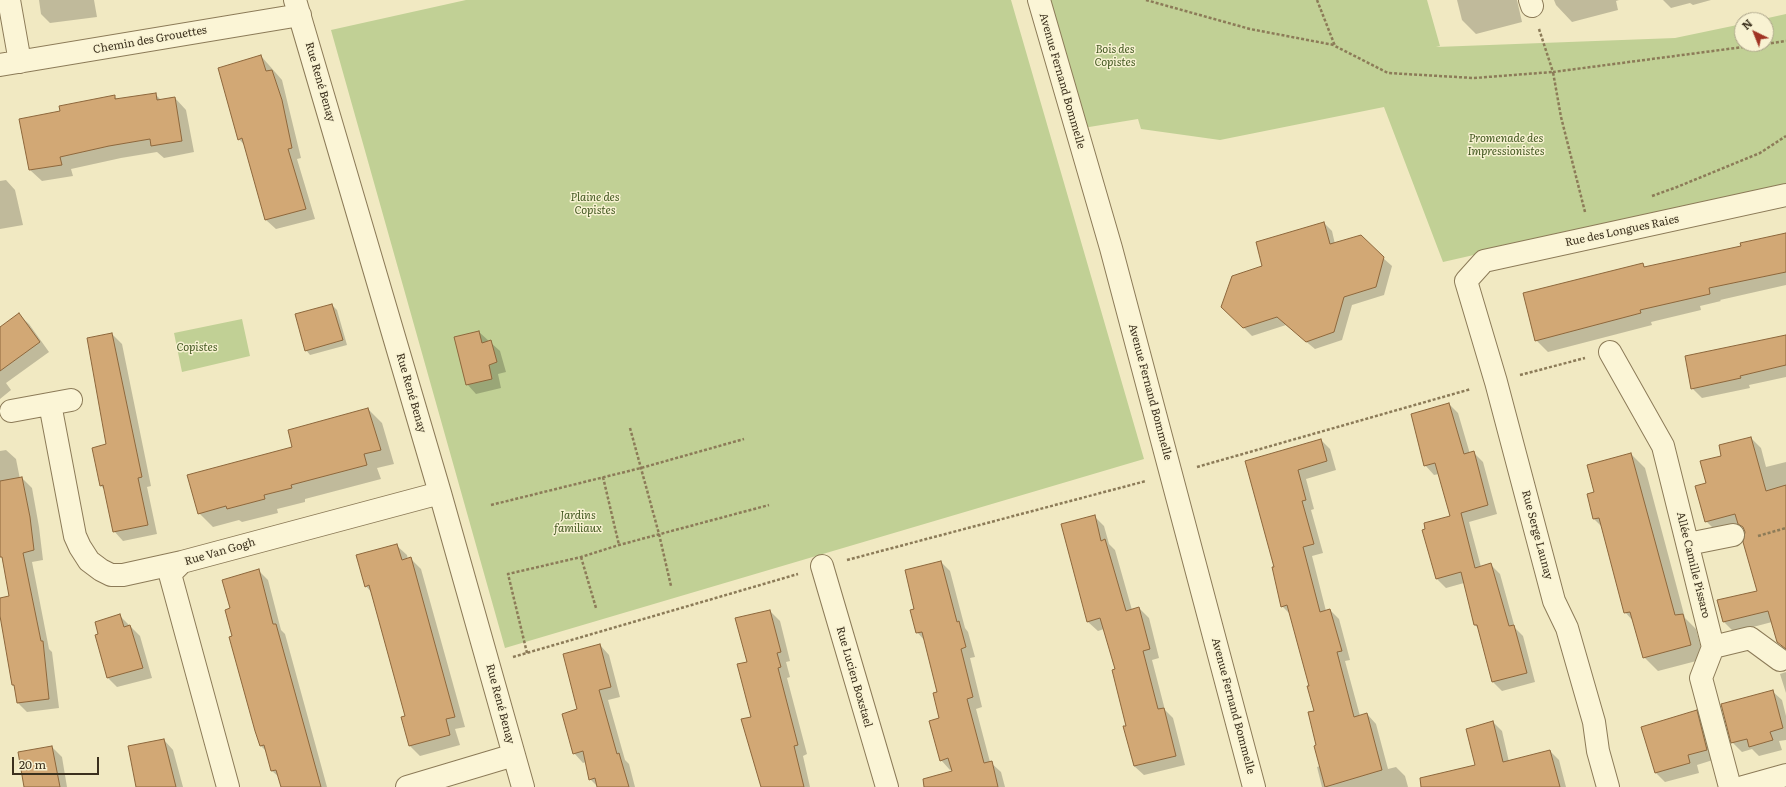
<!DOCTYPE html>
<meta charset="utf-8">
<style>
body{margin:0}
#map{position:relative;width:1786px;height:787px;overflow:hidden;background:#f1e9c2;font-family:Literata,serif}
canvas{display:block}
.north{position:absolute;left:1734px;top:12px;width:40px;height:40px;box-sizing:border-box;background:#f8f2d2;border:1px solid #aca48a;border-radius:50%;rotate:317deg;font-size:11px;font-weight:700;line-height:16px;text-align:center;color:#3b301d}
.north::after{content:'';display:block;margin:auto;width:14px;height:18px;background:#a03323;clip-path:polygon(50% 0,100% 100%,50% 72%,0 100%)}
.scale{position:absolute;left:12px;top:757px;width:87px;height:18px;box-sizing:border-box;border:2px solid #3b301d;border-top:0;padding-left:5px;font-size:12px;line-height:14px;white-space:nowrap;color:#3b301d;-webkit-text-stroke:3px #f8f2d2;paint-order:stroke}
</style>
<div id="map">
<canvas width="1786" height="787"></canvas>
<div class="north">N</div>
<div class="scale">20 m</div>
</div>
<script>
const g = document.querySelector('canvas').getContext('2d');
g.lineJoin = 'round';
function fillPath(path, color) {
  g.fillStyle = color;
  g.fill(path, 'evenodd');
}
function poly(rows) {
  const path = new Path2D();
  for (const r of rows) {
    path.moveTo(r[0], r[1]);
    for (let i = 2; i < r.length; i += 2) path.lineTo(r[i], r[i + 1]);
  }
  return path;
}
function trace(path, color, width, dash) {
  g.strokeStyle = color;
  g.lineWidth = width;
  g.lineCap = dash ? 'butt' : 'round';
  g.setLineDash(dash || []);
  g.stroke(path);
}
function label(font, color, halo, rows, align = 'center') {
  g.font = font + ' Literata,serif';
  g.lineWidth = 3;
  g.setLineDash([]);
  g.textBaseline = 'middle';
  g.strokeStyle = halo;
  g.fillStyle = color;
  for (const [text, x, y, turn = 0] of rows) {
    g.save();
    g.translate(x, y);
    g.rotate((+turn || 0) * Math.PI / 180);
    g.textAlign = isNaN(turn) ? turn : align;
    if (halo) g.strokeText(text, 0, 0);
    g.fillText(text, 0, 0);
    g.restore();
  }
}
fillPath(poly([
 [466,0,1011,0,1144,459,505,648,331,30],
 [1040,0,1427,0,1440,46,1436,47,1675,38,1742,24,1742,44,1766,44,1766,20,1759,20,1786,14,1786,184,1443,262,1384,107,1220,140,1141,129,1138,119,1083,128],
 [242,319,250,356,182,372,174,333]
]), '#c1d095');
fillPath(poly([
 [39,0,94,0,97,17,50,23,41,14],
 [1457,0,1517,0,1522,22,1476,34,1462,20],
 [1554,0,1619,0,1616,1,1618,10,1572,22,1556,5],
 [1663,0,1711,0,1693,5,1690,3,1671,8],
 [261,56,282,80,301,158,297,159,315,219,276,229,266,220,245,146,239,139],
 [155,94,161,100,175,98,186,110,194,152,164,158,157,152,121,158,71,169,73,176,42,181,30,170,114,96,117,99],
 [6,180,15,190,23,225,0,229,0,181],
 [1324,223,1332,231,1335,244,1383,258,1392,266,1384,295,1352,305,1342,340,1315,349,1286,325,1252,336,1222,306,1263,266],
 [1786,234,1786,285,1720,300,1721,301,1700,306,1701,310,1651,322,1652,325,1548,352,1536,340,1642,264,1646,268,1742,247],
 [332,305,337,310,347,345,310,355,306,350],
 [19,315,29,324,49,352,6,383,11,390,0,399,0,329],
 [479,332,500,351,506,372,498,374,501,388,476,394,467,384],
 [112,334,122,344,151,486,147,487,157,534,123,541,114,531,105,490,101,486,107,445],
 [1786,336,1786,377,1749,385,1750,388,1702,398,1692,388],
 [1449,404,1458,413,1470,454,1474,453,1483,462,1497,514,1469,522,1481,567,1491,565,1500,574,1515,628,1523,636,1535,682,1502,691,1493,682,1479,629,1475,625,1464,583,1446,588,1436,578,1451,517,1439,474,1434,475,1425,465],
 [368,409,382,423,394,464,377,468,381,479,305,499,305,502,277,509,278,513,242,522,239,520,213,527,199,513,294,447],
 [1751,438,1761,448,1766,467,1786,462,1786,650,1778,642,1772,622,1734,632,1724,622,1758,591,1745,529,1741,525,1716,531,1706,521,1707,484,1723,457],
 [1321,440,1330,449,1336,470,1306,479,1314,509,1311,510,1323,553,1312,556,1326,611,1330,610,1339,619,1350,660,1345,661,1360,716,1367,714,1376,724,1388,769,1396,767,1405,776,1408,787,1322,787,1317,767,1320,766,1315,712,1310,686,1291,615,1282,606,1275,568,1246,462],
 [6,450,16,459,20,479,22,478,32,488,39,527,43,560,32,562,49,649,52,652,59,708,27,712,18,703,16,688,13,685,0,612,0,599,10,597,0,549,0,451],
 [1631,454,1645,468,1685,618,1696,629,1704,659,1658,671,1644,657,1634,622,1625,612,1602,527,1594,519,1588,494,1595,493],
 [1094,516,1104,526,1109,544,1115,550,1132,610,1139,608,1149,618,1159,658,1152,660,1165,710,1173,718,1185,765,1144,775,1134,766,1116,670,1104,629,1098,631,1088,622],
 [396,545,407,555,408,560,411,559,421,569,465,727,455,729,460,745,420,756,410,746,402,718,407,717,371,592,366,586],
 [941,562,950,571,965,628,968,632,975,657,970,658,982,707,976,709,990,762,1001,772,1005,787,958,787,953,769,950,770,941,760,939,693,925,641,917,632,915,610],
 [258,570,268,580,281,630,285,634,327,787,282,787,279,777,272,771,267,752,261,746,233,637,231,608],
 [770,611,780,621,790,661,786,662,790,677,787,678,807,754,803,756,810,787,762,787,753,717,748,662],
 [120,616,140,636,152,678,117,687,108,678,96,636],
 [600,645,609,655,620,697,608,700,625,760,629,764,635,787,598,787,590,779,586,762,583,763,574,753,578,710],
 [1786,672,1786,693,1780,674],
 [1772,691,1782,700,1786,716,1786,740,1779,741,1782,750,1759,756,1752,749,1742,752,1732,742],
 [1696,711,1706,721,1716,759,1697,765,1699,773,1665,782,1656,773],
 [1493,722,1502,731,1509,762,1550,751,1559,760,1566,787,1420,787,1453,777,1476,766],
 [164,740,173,750,183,787,137,787],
 [52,747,62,757,67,787,25,787]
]), '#0003');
const building = poly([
 [261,55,266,71,272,70,282,100,292,148,288,149,306,209,265,220,242,138,238,140,218,68,261,55],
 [156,93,157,100,175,97,182,141,151,146,150,139,109,146,60,157,62,165,29,170,19,119,60,111,59,106,115,95,115,99,156,93],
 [1324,222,1330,244,1361,235,1384,257,1376,287,1344,297,1334,332,1306,342,1277,317,1243,328,1221,307,1232,276,1262,266,1256,242,1324,222],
 [1786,233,1786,272,1709,288,1710,294,1640,310,1641,313,1535,341,1523,293,1643,263,1644,267,1741,246,1740,243,1786,233],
 [332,304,343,340,305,351,295,314,332,304],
 [19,313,40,342,0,371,0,327,19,313],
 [479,331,482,343,491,340,497,362,489,365,492,379,466,385,454,337,479,331],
 [112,333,142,477,138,478,148,525,113,532,103,485,100,486,92,448,106,444,87,338,112,333],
 [1786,335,1786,365,1740,376,1741,378,1691,389,1685,356,1786,335],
 [1449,403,1464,454,1474,451,1488,505,1461,513,1475,568,1491,563,1509,626,1514,625,1527,673,1492,682,1477,625,1474,625,1461,572,1436,579,1422,530,1425,529,1424,523,1450,516,1435,463,1424,466,1411,414,1449,403],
 [368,408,381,450,364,454,367,465,291,485,292,488,264,495,265,499,227,509,226,506,198,514,187,475,292,447,288,430,368,408],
 [1751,437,1766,491,1786,485,1786,649,1777,642,1768,611,1723,622,1717,600,1757,591,1743,542,1745,532,1743,527,1738,524,1735,514,1705,522,1695,486,1706,483,1700,461,1721,456,1719,445,1751,437],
 [1321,439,1327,461,1298,470,1306,500,1302,501,1314,544,1303,547,1320,612,1330,609,1342,651,1337,652,1354,717,1367,713,1382,770,1325,787,1314,746,1316,745,1308,712,1314,711,1307,686,1309,686,1287,605,1281,607,1272,567,1274,567,1245,461,1321,439],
 [1631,453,1675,615,1683,614,1691,645,1643,658,1630,612,1624,613,1599,518,1593,519,1587,494,1594,492,1587,465,1631,453],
 [22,477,30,517,34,550,23,553,41,641,43,641,49,699,17,703,14,685,12,685,0,616,0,598,9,596,2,557,0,557,0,481,22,477],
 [1095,515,1101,541,1105,539,1126,611,1139,607,1150,649,1143,651,1158,709,1164,708,1176,756,1134,766,1123,726,1126,726,1112,670,1115,669,1100,618,1087,622,1061,524,1095,515],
 [397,544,402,560,411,557,455,717,446,719,450,735,409,746,401,717,405,716,369,585,365,587,356,555,397,544],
 [941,561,957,622,959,621,966,647,961,649,973,697,967,699,984,763,992,761,998,787,924,787,923,779,952,771,948,758,940,761,929,721,939,718,933,693,937,692,922,632,916,633,910,610,914,609,905,570,941,561],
 [259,569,273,624,276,624,321,787,281,787,276,770,271,771,264,745,260,746,255,731,229,637,232,636,225,610,230,608,222,580,259,569],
 [770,610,781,652,777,653,781,667,778,668,798,745,794,746,804,787,761,787,741,719,751,717,737,664,747,662,735,618,770,610],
 [120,614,124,627,130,625,143,668,107,678,95,635,98,634,95,622,120,614],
 [600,644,611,687,599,690,617,754,619,753,629,787,597,787,595,778,589,780,583,751,573,754,562,714,577,709,563,654,600,644],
 [1773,690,1783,728,1770,732,1773,740,1749,747,1747,739,1731,743,1721,704,1773,690],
 [1697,710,1707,750,1688,755,1690,763,1655,773,1641,727,1697,710],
 [1493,721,1503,762,1550,750,1560,787,1421,787,1420,778,1475,765,1466,729,1493,721],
 [164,739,176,787,136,787,128,746,164,739],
 [52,746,60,787,24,787,18,752,52,746]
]);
fillPath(building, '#d2a875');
trace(building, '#8d673c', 1);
const minor = poly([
 [9,0,20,62],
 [295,0,440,493,523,787],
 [1039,0,1111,248,1254,787],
 [1530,0,1532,6],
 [0,65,300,15],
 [1610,352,1663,446,1713,647,1701,678,1730,787],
 [50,404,75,536,80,547,89,561,101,570,111,575,123,575,182,562],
 [11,411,71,400],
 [1688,544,1733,535],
 [822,566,887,787],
 [1713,647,1750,638,1780,660],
 [228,787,170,574,182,562,440,493],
 [407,787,514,755],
 [1608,787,1598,751,1594,722,1567,628,1554,601,1496,382,1466,281,1484,261,1786,195],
 [1743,787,1786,775]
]);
trace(minor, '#8c7b58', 24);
trace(poly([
 [1146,0,1250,29,1334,45],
 [1317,0,1335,46,1388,73,1474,78,1553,72,1561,117,1585,212],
 [1539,29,1553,72,1766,44],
 [1766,44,1786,41],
 [1652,196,1677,187,1760,153,1786,136],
 [1520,375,1585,358],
 [630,428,659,534,671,586],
 [1197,467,1471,389],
 [603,477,619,545],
 [491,505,641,468,744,439],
 [1758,536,1786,528],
 [581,557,596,608],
 [847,560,1146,481],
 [527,653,508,574,581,557,619,545,769,505],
 [513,657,798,574]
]), '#8c7b58', 2.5, [3, 2]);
trace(minor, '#fbf5d6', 22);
label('11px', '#3b301d', '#f8f2d2', [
 ["Chemin des Grouettes",150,40,-10],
 ["Avenue Fernand Bommelle",1062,81,74],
 ["Rue René Benay",320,82,74],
 ["Rue des Longues Raies",1622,231,-12],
 ["Avenue Fernand Bommelle",1150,392,75],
 ["Rue René Benay",411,393,74],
 ["Rue Serge Launay",1537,535,75],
 ["Rue Van Gogh",220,552,-16],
 ["Allée Camille Pissaro",1693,565,76],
 ["Rue Lucien Boxstael",854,677,74],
 ["Rue René Benay",500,704,75],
 ["Avenue Fernand Bommelle",1233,706,75]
]);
label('italic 11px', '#445922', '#f8f2d2', [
 ["Bois des",1115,50],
 ["Copistes",1115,63],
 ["Promenade des",1506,139],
 ["Impressionistes",1506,152],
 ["Plaine des",595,198],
 ["Copistes",595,211],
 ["Copistes",197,348],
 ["Jardins",578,516],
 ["familiaux",578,529]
]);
</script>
